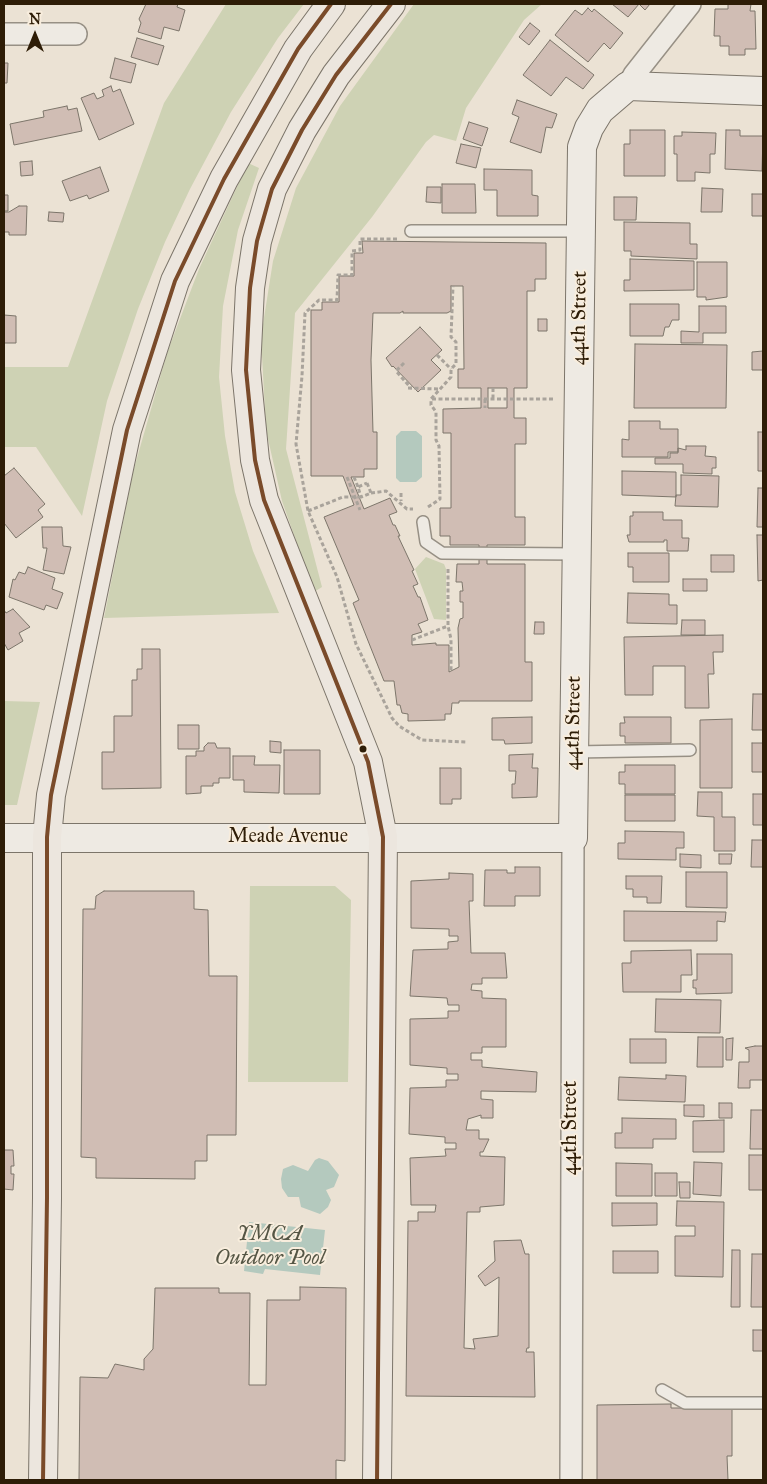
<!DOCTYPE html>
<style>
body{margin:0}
#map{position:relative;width:767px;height:1484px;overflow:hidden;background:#ebe2d4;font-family:"IM FELL Great Primer",serif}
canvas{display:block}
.frame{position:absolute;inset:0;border:5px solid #2e1d07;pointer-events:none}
.north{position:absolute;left:10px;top:10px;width:50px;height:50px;-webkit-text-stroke:4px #f8eddd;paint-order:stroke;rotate:0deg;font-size:14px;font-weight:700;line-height:20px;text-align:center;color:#2e1d07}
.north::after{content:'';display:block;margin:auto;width:18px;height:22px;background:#2e1d07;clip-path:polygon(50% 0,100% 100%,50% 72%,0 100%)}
</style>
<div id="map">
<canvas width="767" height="1484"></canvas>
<div class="frame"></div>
<div class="north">N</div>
</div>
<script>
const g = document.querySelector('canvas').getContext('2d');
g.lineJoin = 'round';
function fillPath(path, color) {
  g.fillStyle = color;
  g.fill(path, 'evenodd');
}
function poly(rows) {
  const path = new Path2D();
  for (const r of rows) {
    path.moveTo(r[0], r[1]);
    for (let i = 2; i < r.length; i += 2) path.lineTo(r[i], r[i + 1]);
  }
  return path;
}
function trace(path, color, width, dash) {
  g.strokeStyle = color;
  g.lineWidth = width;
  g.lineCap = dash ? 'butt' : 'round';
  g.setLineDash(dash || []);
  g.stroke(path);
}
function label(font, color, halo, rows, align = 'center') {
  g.font = font + ' "IM FELL Great Primer",serif';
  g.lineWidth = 4;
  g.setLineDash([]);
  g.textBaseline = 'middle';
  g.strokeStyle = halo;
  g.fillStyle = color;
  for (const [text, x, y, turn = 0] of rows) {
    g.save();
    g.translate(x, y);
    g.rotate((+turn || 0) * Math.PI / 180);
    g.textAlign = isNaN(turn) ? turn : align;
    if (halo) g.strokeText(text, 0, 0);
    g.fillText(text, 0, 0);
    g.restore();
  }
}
fillPath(poly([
 [226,4,304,4,278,38,231,112,190,189,165,242,138,309,107,401,82,516,36,447,4,447,4,367,68,367,164,103],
 [414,4,542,4,524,20,466,108,456,141,434,135,426,142,372,217,295,313,286,449,322,587,314,592,282,501,266,430,261,337,273,261,296,188,340,106],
 [248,163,259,168,238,230,223,306,219,377,225,436,235,492,253,551,279,613,104,618,133,472,167,353,199,269],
 [426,557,444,564,446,569,446,620,434,619,415,569],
 [4,701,40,702,17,805,4,805],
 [250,886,335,886,351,900,348,1082,248,1082]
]), '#ced2b4');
fillPath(poly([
 [401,431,416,431,422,436,422,477,416,482,400,482,396,478,396,436],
 [319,1158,328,1161,339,1175,334,1187,326,1190,331,1200,328,1207,320,1214,301,1207,299,1197,288,1197,282,1188,281,1179,283,1169,293,1165,308,1171,315,1160],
 [249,1222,325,1230,320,1275,265,1269,263,1274,244,1271]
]), '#b4c9be');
const building = poly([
 [146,4,178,4,177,7,185,10,179,31,164,27,161,39,138,32,141,23,139,19,146,4],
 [612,4,650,4,645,10,639,4,628,17,612,4],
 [728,4,751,4,750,11,755,11,756,49,745,49,745,55,729,55,729,46,720,46,720,36,714,36,715,9,728,9,728,4],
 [588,8,592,12,594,9,623,33,610,49,604,43,588,62,555,35,575,10,582,15,588,8],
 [530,23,540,31,529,45,519,37,530,23],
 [137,38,164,46,158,65,131,57,137,38],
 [550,40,594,75,583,89,566,77,551,96,523,75,550,40],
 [115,58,136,64,131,83,110,78,115,58],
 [4,63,8,63,7,83,4,83,4,63],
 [111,86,113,92,120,89,134,124,99,140,81,98,94,93,97,99,104,96,102,90,111,86],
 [517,100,557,114,552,128,546,127,541,153,510,142,519,117,512,114,517,100],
 [67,106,68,110,77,108,82,131,14,145,10,124,44,117,43,111,67,106],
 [469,122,488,128,482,146,463,139,469,122],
 [630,130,665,130,665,176,624,176,624,144,630,144,630,130],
 [726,130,740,130,740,136,763,136,762,171,725,169,726,130],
 [682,132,716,133,715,154,710,154,710,173,695,172,695,181,677,181,677,154,674,154,674,136,682,136,682,132],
 [461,144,481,148,476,168,456,163,461,144],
 [32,161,33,175,21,176,20,162,32,161],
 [100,167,109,191,89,199,87,195,70,201,62,181,100,167],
 [484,169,532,170,532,195,538,196,538,216,497,216,497,190,484,190,484,169],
 [442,184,475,184,476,213,442,213,442,184],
 [427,187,441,187,441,203,426,202,427,187],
 [702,188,723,189,722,212,701,212,702,188],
 [752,194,763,194,763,216,752,216,752,194],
 [4,195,8,195,8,211,4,211,4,195],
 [614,197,637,197,636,220,614,220,614,197],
 [19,206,27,206,26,235,9,235,9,232,4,232,4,212,9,212,19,206],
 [49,212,64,213,63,222,48,221,49,212],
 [624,222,690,223,690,244,697,244,697,259,631,256,631,251,624,251,624,222],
 [362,241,546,243,546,279,535,279,535,291,527,291,527,388,514,388,514,418,526,418,526,444,515,444,515,517,525,517,525,545,487,545,487,564,525,564,525,662,532,662,532,701,459,701,459,703,452,703,451,714,445,714,445,720,408,721,408,714,402,713,400,705,397,705,394,681,384,681,353,603,359,600,324,517,354,505,343,476,311,476,311,310,322,310,322,302,339,302,339,276,354,276,354,253,363,253,362,241],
 [451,286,463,286,464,369,458,369,458,388,481,388,481,408,443,409,443,433,451,433,451,508,440,508,440,536,450,536,450,545,479,545,479,564,457,564,456,582,462,582,463,591,460,591,460,602,463,602,463,618,460,619,458,628,459,667,449,672,449,645,436,645,436,643,412,645,412,635,422,632,418,624,428,620,420,597,418,597,413,586,418,584,412,571,414,570,398,536,400,536,395,525,393,525,389,515,397,512,390,498,364,509,351,477,364,477,364,469,377,469,377,432,373,432,371,360,373,313,400,313,403,311,403,313,447,313,451,311,451,286],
 [488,388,507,388,507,408,488,408,488,388],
 [630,259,694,261,694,290,624,291,624,280,630,280,630,259],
 [697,262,727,262,727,297,706,300,706,297,697,297,697,262],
 [630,304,679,304,679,320,672,320,669,327,665,327,663,336,630,336,630,304],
 [699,306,726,306,726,333,703,333,703,343,681,343,681,331,699,332,699,306],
 [4,315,16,316,16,343,4,343,4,315],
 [538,319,547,319,547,331,538,331,538,319],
 [420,327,442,350,431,360,441,370,418,392,393,366,392,367,386,358,420,327],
 [635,344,727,345,726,408,634,408,635,344],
 [763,351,763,370,752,370,752,352,763,351],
 [629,421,660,421,660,429,678,429,678,452,668,452,668,457,622,457,622,439,629,440,629,421],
 [758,432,763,432,763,471,758,471,758,432],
 [686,446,706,446,705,456,716,457,716,468,712,468,712,474,683,473,683,464,655,464,655,458,670,458,670,453,678,453,678,448,686,450,686,446],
 [14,468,45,504,38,510,43,517,16,538,4,523,4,476,14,468],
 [622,471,676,472,676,497,622,495,622,471],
 [681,475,719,476,718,507,675,506,676,495,681,495,681,475],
 [758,488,763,488,763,527,757,527,758,488],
 [633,512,663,512,663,520,682,520,682,538,689,538,688,551,667,551,667,540,664,540,664,542,629,542,627,535,630,535,630,516,633,516,633,512],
 [42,527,62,527,63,546,71,547,64,574,43,570,47,548,43,548,42,527],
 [757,535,763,535,763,580,758,581,757,535],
 [628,553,669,553,669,582,633,582,633,567,628,567,628,553],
 [711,555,734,555,734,572,711,572,711,555],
 [28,567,55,578,52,589,63,593,57,609,46,605,44,610,9,597,13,579,15,580,19,572,25,574,28,567],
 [683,579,707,579,707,591,683,591,683,579],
 [628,593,669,594,669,605,677,605,677,624,627,623,628,593],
 [13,609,30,627,19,633,23,641,8,650,4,643,4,610,6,613,13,609],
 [682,620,705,620,705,635,681,635,682,620],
 [535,622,544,622,544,634,534,634,535,622],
 [723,635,723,652,713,652,714,674,708,674,709,708,685,708,685,666,653,666,653,695,625,695,624,637,723,635],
 [142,649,160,649,161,788,102,789,102,752,114,752,114,716,132,716,132,680,137,680,137,669,142,669,142,649],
 [753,694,763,694,763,730,752,730,753,694],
 [532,717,532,743,505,744,504,740,492,740,492,718,532,717],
 [624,717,671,717,671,743,625,743,625,736,620,736,620,723,625,723,624,717],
 [732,719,732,788,700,788,700,720,732,719],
 [178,725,199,725,199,749,178,749,178,725],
 [270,741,281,742,281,753,270,752,270,741],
 [208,743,215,743,217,748,230,748,230,778,219,778,219,783,213,783,213,786,201,786,201,793,186,794,186,756,196,756,196,751,204,751,204,747,208,743],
 [752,743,763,743,763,772,752,772,752,743],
 [284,750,320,750,320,794,284,794,284,750],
 [533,754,532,768,538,768,537,797,512,798,512,784,515,784,516,771,509,771,509,755,533,754],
 [233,756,255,756,254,765,280,765,279,793,244,792,244,780,233,780,233,756],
 [625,765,675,765,675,794,625,794,625,784,619,784,619,772,625,772,625,765],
 [440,768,461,768,461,799,452,799,452,804,440,804,440,768],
 [698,792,722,792,722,817,735,817,735,851,714,851,714,817,697,816,698,792],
 [753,794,763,794,763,825,753,825,753,794],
 [625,795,675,795,675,821,625,821,625,795],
 [625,831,684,832,684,848,676,848,676,860,618,859,618,843,625,843,625,831],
 [752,840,763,840,763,867,751,867,752,840],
 [680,854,701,855,701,868,680,867,680,854],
 [719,854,732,854,731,864,719,864,719,854],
 [515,867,540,867,540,896,515,896,515,906,484,906,485,870,507,870,507,873,515,873,515,867],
 [686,872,727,872,727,908,686,907,686,872],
 [449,873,473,874,473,901,469,901,471,953,505,953,507,978,482,978,482,984,472,984,471,990,482,991,482,998,506,999,506,1047,482,1047,482,1053,471,1053,471,1060,482,1060,482,1067,537,1072,536,1092,481,1091,481,1099,493,1100,493,1118,481,1118,481,1115,468,1119,466,1130,479,1130,479,1139,489,1139,483,1152,480,1152,480,1156,505,1157,504,1205,480,1207,480,1212,467,1212,464,1348,475,1349,473,1339,498,1336,499,1277,485,1286,478,1276,495,1261,494,1241,521,1240,525,1254,529,1254,529,1348,527,1348,526,1352,534,1352,535,1397,406,1396,408,1221,418,1221,418,1212,435,1212,436,1205,411,1205,410,1158,446,1156,445,1149,456,1149,456,1143,445,1143,445,1137,409,1134,410,1088,446,1087,446,1080,458,1080,458,1074,447,1074,447,1068,410,1065,410,1019,448,1018,448,1011,459,1011,459,1005,448,1005,447,998,410,996,413,950,448,949,448,942,458,941,458,936,449,936,449,929,411,928,411,881,449,879,449,873],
 [626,876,662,876,661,903,647,903,647,897,633,897,633,889,626,889,626,876],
 [104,891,194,891,194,909,208,910,209,976,237,976,236,1135,207,1135,207,1161,195,1161,195,1179,96,1178,96,1158,81,1157,83,909,95,909,96,896,104,891],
 [624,911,726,912,725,922,717,921,717,941,624,941,624,911],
 [691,950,692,975,681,975,681,992,623,992,622,963,631,963,631,951,691,950],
 [697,954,732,954,732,993,696,994,696,988,693,988,693,980,697,980,697,954],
 [656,999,721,1000,720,1033,655,1032,656,999],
 [698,1037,723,1037,723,1067,697,1067,698,1037],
 [733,1038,732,1060,726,1060,726,1039,733,1038],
 [630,1039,666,1039,666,1063,630,1063,630,1039],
 [755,1046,763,1046,763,1080,750,1080,750,1088,738,1088,739,1062,749,1062,749,1050,745,1048,755,1046],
 [666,1075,686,1076,685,1102,618,1100,619,1077,666,1079,666,1075],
 [719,1103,732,1103,732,1118,719,1118,719,1103],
 [684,1105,704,1105,704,1117,684,1116,684,1105],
 [751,1110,763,1110,763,1149,750,1149,751,1110],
 [622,1118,676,1119,676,1139,653,1139,653,1148,615,1148,615,1133,622,1133,622,1118],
 [724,1120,724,1152,693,1152,693,1121,724,1120],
 [4,1150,13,1150,14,1166,11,1166,11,1174,14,1174,13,1190,4,1189,4,1150],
 [749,1155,763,1155,763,1190,749,1190,749,1155],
 [694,1162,722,1163,721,1196,693,1194,694,1162],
 [616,1163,652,1164,652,1196,616,1196,616,1163],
 [655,1173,677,1173,677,1196,655,1196,655,1173],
 [679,1182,690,1182,690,1198,680,1198,679,1182],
 [677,1201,724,1202,723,1277,675,1276,675,1236,695,1236,695,1226,676,1226,677,1201],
 [612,1203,657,1203,657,1225,612,1226,612,1203],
 [732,1250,740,1250,740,1307,731,1307,732,1250],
 [613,1251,658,1251,658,1273,613,1273,613,1251],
 [752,1254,763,1254,763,1307,751,1307,752,1254],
 [300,1287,346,1288,345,1461,336,1460,336,1480,79,1480,80,1377,108,1378,115,1364,144,1370,144,1359,153,1349,155,1288,219,1288,219,1293,250,1293,249,1385,266,1385,267,1300,300,1300,300,1287],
 [753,1330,763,1330,763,1351,753,1351,753,1330],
 [671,1404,671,1408,732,1408,732,1456,727,1456,728,1480,597,1480,597,1405,671,1404]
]);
fillPath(building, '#d0bdb4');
trace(building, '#7c756a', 1);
const lane = poly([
 [411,231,581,231],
 [423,522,426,542,442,553,577,554],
 [574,752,690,750],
 [662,1390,685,1403,763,1403]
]);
const street = poly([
 [4,34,76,34],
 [628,86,634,75,690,4],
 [571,1480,573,838]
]);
const secondary = poly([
 [4,838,573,838,582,147,589,128,600,110,628,86,763,91]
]);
const primary = poly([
 [43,1480,47,1198,47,837,51,795,127,430,175,281,224,179,298,49,331,4],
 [377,1480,383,837,368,762,264,500,255,460,246,370,250,288,257,241,272,189,302,130,336,75,391,4]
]);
trace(lane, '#979085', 14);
trace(street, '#979085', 24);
trace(secondary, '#7c756a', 30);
trace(primary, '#7c756a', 30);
trace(poly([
 [397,239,360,239,360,250,352,251,352,275,338,275,337,300,319,300,305,313,302,376,296,444,308,511,337,577,356,644,392,718,399,726,422,740,466,742],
 [437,355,451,369],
 [404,363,396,371,411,388],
 [408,388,439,389],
 [493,388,493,399],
 [432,399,553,399],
 [485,399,485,408],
 [347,477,360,510],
 [354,477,358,487],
 [367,483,371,493,361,497,358,487,367,483],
 [371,493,386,491,407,509,413,509],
 [401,493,401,501],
 [428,507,440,499,439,446,436,440,436,412,431,405,431,399,451,377,451,369,456,364,456,342,451,337,453,286],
 [308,511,343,497,361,497],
 [448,569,448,626,451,639,451,670],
 [412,640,448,626]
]), '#a9a39b', 3, [4, 2.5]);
trace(lane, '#eeeae3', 11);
trace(street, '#eeeae3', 21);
trace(secondary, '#eeeae3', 28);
trace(primary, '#ece6de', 28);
trace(poly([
 [43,1480,47,1198,47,837,51,795,127,430,175,281,224,179,298,49,331,4],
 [377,1480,383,837,368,762,264,500,255,460,246,370,250,288,257,241,272,189,302,130,336,75,391,4]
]), '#7a4b2a', 4);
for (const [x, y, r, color] of [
 [363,749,4.5,"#2e1d07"]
]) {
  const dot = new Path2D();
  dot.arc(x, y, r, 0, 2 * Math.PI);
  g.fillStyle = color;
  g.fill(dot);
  trace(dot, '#f8eddd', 2);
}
label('20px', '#2e1d07', '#f8eddd', [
 ["44th Street",580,318,-89],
 ["44th Street",574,723,-89],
 ["Meade Avenue",288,837],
 ["44th Street",571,1128,-90]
]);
label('italic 21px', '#545544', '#f8eddd', [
 ["YMCA",270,1235],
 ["Outdoor Pool",270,1259]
]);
</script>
